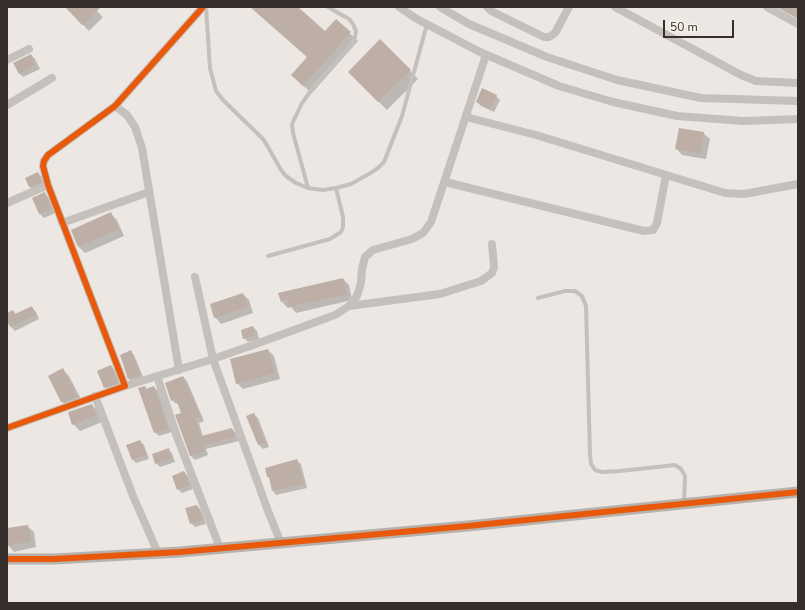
<!DOCTYPE html>
<style>
body{margin:0}
#map{position:relative;width:805px;height:610px;overflow:hidden;background:#ece7e2;font-family:"Nunito Sans",sans-serif}
canvas{display:block}
.frame{position:absolute;inset:0;border:8px solid #352e2a;pointer-events:none}
.scale{position:absolute;left:663px;top:20px;width:71px;height:18px;box-sizing:border-box;border:2px solid #352e2a;border-top:0;padding-left:5px;font-size:12px;line-height:14px;white-space:nowrap;color:#352e2a;-webkit-text-stroke:3px #f7f2ea;paint-order:stroke}
</style>
<div id="map">
<canvas width="805" height="610"></canvas>
<div class="frame"></div>
<div class="scale">50 m</div>
</div>
<script>
const g = document.querySelector('canvas').getContext('2d');
g.lineJoin = 'round';
function fillPath(path, color) {
  g.fillStyle = color;
  g.fill(path, 'evenodd');
}
function poly(rows) {
  const path = new Path2D();
  for (const r of rows) {
    path.moveTo(r[0], r[1]);
    for (let i = 2; i < r.length; i += 2) path.lineTo(r[i], r[i + 1]);
  }
  return path;
}
function trace(path, color, width, dash) {
  g.strokeStyle = color;
  g.lineWidth = width;
  g.lineCap = dash ? 'butt' : 'round';
  g.setLineDash(dash || []);
  g.stroke(path);
}
fillPath(poly([
 [66,7,93,7,103,17,89,31],
 [251,7,296,7,325,33,336,21,358,41,312,93,300,83,308,57],
 [776,7,798,7,798,19],
 [380,41,418,79,387,110,349,72],
 [31,55,35,59,40,69,23,77,19,73],
 [496,96,500,100,494,112,481,106,477,102],
 [703,133,710,139,706,159,682,155,676,148],
 [38,173,42,177,45,186,34,191,30,187,26,178],
 [45,194,49,198,55,213,44,218,40,214,33,199],
 [111,214,117,220,124,236,85,253,79,247,72,231],
 [343,279,349,285,352,300,296,313,291,307,288,308,282,302],
 [243,294,249,300,253,313,221,324,215,317],
 [32,308,36,312,39,319,15,331,11,327,7,319,7,314,13,311,16,314],
 [253,327,257,331,259,339,248,342,244,338],
 [268,350,274,356,280,379,243,389,237,383],
 [130,351,134,355,144,379,133,383,129,379,121,355],
 [111,366,115,370,121,387,109,391,105,387],
 [63,370,69,376,83,403,68,407,61,401],
 [183,377,187,381,204,421,199,423,203,437,232,429,236,433,239,441,206,449,208,455,195,460,191,456,182,413,178,403,176,404,172,400],
 [145,387,148,390,154,387,158,391,172,432,159,436,155,432],
 [92,405,98,411,102,422,80,431,73,424],
 [254,414,258,418,269,447,263,449,259,445,248,417],
 [140,441,144,445,149,459,136,463,132,459],
 [168,450,172,453,175,462,160,467,156,463],
 [297,461,301,464,307,488,276,495,273,491,270,478,268,477],
 [184,472,188,476,193,489,182,493,178,489],
 [197,506,201,510,206,524,195,527,191,523],
 [27,526,34,532,36,547,14,552,8,545,7,530]
]), '#0003');
fillPath(poly([
 [65,7,101,7,82,25],
 [250,7,298,7,325,31,336,19,351,32,303,86,291,75,307,57],
 [778,7,798,7,798,18],
 [380,39,411,70,378,102,348,72],
 [31,54,36,65,19,74,13,63],
 [482,88,497,95,490,109,476,102],
 [679,128,704,132,700,153,675,149],
 [38,172,41,182,29,187,25,178],
 [45,192,51,209,39,214,32,198],
 [111,212,119,229,78,247,71,230],
 [343,278,347,294,289,307,288,300,281,302,278,293],
 [243,293,248,307,214,318,210,304],
 [32,306,36,315,10,327,7,321,7,313,13,310,15,314],
 [253,326,255,335,243,339,241,330],
 [268,349,275,373,236,384,230,359],
 [131,350,141,375,128,379,120,355],
 [111,365,118,383,104,388,97,371],
 [63,368,77,397,64,402,63,401,61,402,48,376],
 [183,376,201,417,195,419,201,436,232,428,235,437,203,445,205,451,190,456,175,415,181,413,176,399,171,401,165,383],
 [145,386,146,389,154,386,168,428,154,433,138,388],
 [92,404,96,415,72,425,68,412],
 [254,413,265,443,258,445,246,416],
 [140,440,146,455,132,460,126,445],
 [169,448,172,458,155,464,152,454],
 [297,459,304,484,272,491,269,477,267,477,265,468],
 [184,471,190,485,177,490,172,476],
 [197,505,203,520,190,524,185,508],
 [28,525,31,541,7,546,7,528]
]), '#bdaea6');
trace(poly([
 [206,7,210,68,216,91,223,100,263,139,268,147,281,170,286,176,296,183,308,188,323,190,336,188,351,184,369,174,378,168,384,162,402,116,427,24],
 [308,188,293,133,292,124,302,103,316,84,352,44,355,37,356,31,353,24,349,19,328,7],
 [268,256,330,239,341,232,343,227,343,217,336,188],
 [538,298,565,291,575,291,582,296,586,306,590,455,591,464,595,470,602,472,620,471,675,465,681,469,685,476,684,503]
]), '#c5c0bb', 4);
trace(poly([
 [399,7,417,19,480,52,559,86,613,102,677,116,743,121,798,119],
 [440,7,469,24,547,57,617,80,701,98,798,101],
 [487,7,491,11,544,37,549,37,555,33,569,7],
 [615,7,741,75,756,81,798,83],
 [767,7,798,24],
 [7,60,29,49],
 [7,105,52,78],
 [115,106,127,115,135,127,142,148,179,370],
 [466,117,536,135,725,193,744,194,798,184],
 [445,182,644,231,653,230,657,223,666,175],
 [7,203,48,185],
 [62,223,149,192],
 [195,277,213,359,268,511,281,543],
 [349,306,440,294,481,281,492,273,494,267,492,244],
 [157,376,176,434,220,548],
 [125,386,213,359,253,345,335,315,349,306,357,296,361,283,362,269,365,257,373,250,412,239,423,233,431,222,486,55],
 [95,396,133,496,158,553],
 [7,428,125,386,48,185,43,166,44,161,48,155,115,106,203,7]
]), '#c5c0bb', 8);
trace(poly([
 [7,559,54,559,180,552,468,526,798,492]
]), '#b6b1ac', 11);
trace(poly([
 [7,428,125,386,48,185,43,166,44,161,48,155,115,106,203,7],
 [7,559,54,559,180,552,468,526,798,492]
]), '#e8590c', 6);
</script>
